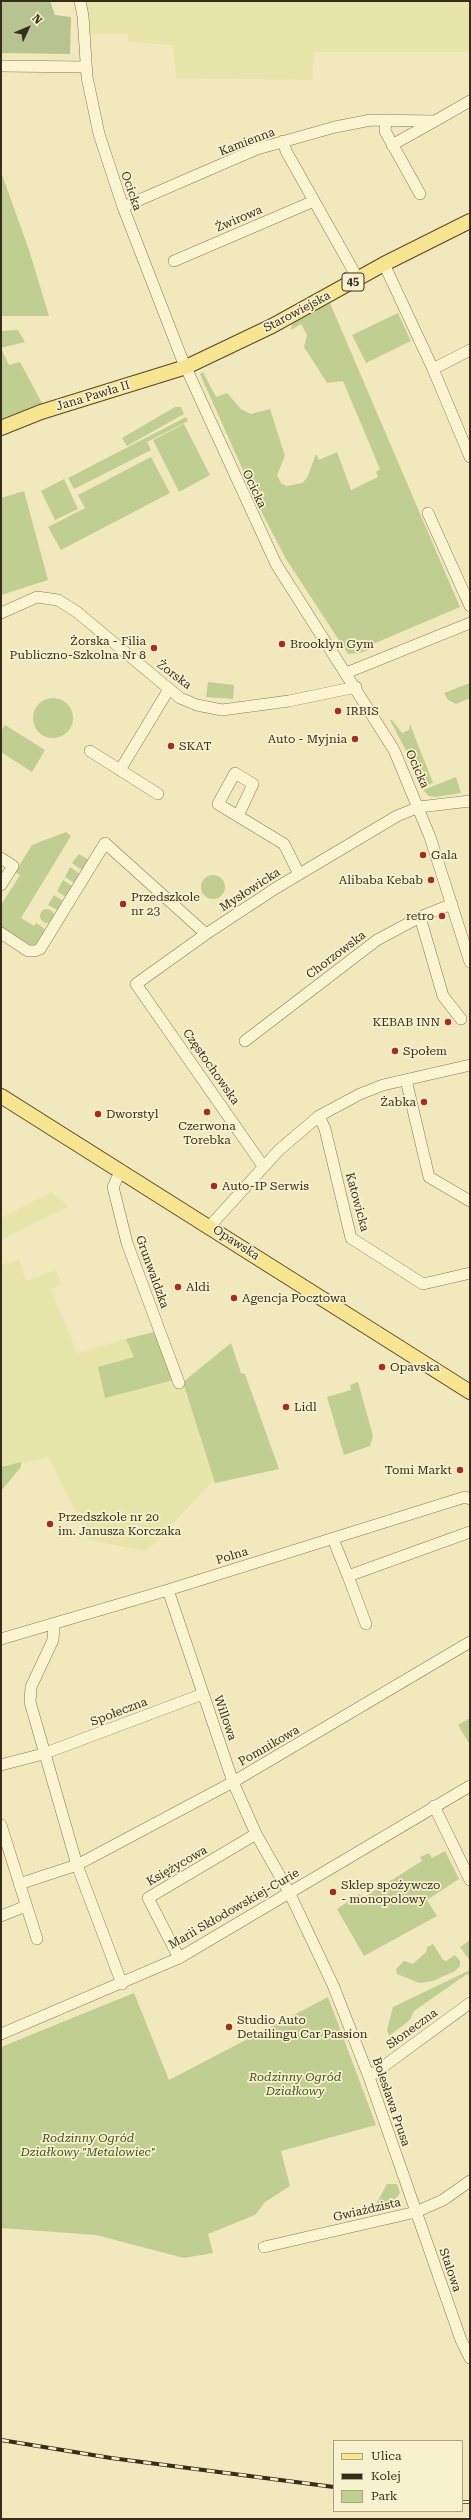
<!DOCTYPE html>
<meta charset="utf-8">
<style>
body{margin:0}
#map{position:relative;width:471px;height:2520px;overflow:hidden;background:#f1e8be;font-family:"Roboto Serif",serif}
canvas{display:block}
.frame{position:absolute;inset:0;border:2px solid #382d1b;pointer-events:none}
.legend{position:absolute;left:333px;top:2440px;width:130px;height:72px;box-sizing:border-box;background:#f8f1ce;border:1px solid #aba386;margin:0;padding:5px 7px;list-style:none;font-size:12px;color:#382d1b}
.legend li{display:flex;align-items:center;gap:8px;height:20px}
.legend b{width:20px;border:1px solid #aba386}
.north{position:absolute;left:8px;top:8px;width:40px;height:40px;-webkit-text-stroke:3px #f8f1ce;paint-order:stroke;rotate:46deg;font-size:11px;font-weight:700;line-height:16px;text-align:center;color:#382d1b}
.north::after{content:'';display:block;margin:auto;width:14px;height:18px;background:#382d1b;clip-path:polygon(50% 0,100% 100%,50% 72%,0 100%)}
</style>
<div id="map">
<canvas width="471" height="2520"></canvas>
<div class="frame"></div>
<ul class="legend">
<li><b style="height:5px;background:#f7e592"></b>Ulica</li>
<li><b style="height:5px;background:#382d1b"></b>Kolej</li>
<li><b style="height:11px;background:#c0cf91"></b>Park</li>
</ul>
<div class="north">N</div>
</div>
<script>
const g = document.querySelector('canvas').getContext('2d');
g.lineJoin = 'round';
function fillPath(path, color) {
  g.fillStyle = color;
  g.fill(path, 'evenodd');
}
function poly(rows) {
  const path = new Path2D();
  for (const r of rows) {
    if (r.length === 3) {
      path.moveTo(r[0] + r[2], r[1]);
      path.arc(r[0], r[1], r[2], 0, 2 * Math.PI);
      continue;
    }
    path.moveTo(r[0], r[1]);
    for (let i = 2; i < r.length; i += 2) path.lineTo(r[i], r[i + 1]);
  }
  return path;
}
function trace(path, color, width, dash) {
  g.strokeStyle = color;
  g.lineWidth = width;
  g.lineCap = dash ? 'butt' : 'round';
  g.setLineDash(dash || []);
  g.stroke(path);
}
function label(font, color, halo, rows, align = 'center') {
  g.font = font + ' "Roboto Serif",serif';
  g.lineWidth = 3.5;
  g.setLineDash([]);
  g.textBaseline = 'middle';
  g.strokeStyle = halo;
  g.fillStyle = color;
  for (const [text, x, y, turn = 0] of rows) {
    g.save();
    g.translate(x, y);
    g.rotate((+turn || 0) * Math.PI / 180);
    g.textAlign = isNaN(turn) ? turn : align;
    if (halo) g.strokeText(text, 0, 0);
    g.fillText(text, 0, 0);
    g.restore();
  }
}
fillPath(poly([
 [85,1,470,1,470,52,314,52,312,80,176,78,173,45,128,42,128,34,89,34],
 [52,1192,68,1207,1,1240,1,1218],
 [19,1260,26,1281,56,1270,61,1285,51,1289,77,1353,126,1339,183,1382,214,1480,147,1551,89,1540,48,1457,1,1469,1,1265]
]), '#e7e5aa');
fillPath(poly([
 [1,172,29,250,49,316,1,316],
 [330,303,460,607,373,644,374,648,360,653,348,654,286,559,263,515,200,374,203,372,216,397,227,393,241,409,251,414,270,409,285,456,277,475,281,483,287,486,302,483,307,478,316,454,319,460,337,452,351,490,378,477,376,472,380,469,343,381,327,383,304,347,307,335,301,324,291,330,292,324],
 [398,313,411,341,366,363,352,335],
 [18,330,25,342,1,348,1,331],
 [1,348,9,365,20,362,42,403,1,420],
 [175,407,181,407,184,414,127,446,122,438],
 [186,417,188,421,147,442,151,450,74,489,68,478],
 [184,424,210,475,179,492,153,440],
 [151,457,170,493,61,550,48,527,85,508,78,495],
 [64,479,78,509,55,520,41,491],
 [24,491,48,580,1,595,1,498],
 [208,682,234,685,233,699,206,697],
 [470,683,470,698,456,704,448,700,444,693],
 [53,718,20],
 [390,720,392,720,402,733,409,730,410,724,433,783,422,787,412,762],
 [5,725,45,750,32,772,1,752,1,731],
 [456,777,461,793,436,797,429,796,423,790],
 [66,832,71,836,21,918,34,926,36,923,45,929,36,944,32,946,1,927,1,905,20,875,15,872,32,845],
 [79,854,89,860,82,870,72,863],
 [70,867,80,874,74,883,65,877],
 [213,887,12],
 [63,880,72,886,66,897,57,891],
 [54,895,63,901,57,910,48,905],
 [47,916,7],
 [154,1332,174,1380,105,1398,98,1367,134,1357,126,1339],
 [231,1343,241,1373,245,1374,279,1469,215,1483,183,1382],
 [358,1382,373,1436,370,1446,344,1455,327,1397,351,1390,350,1385],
 [21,1462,21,1467,1,1491,1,1467],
 [470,1718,470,1745,458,1725],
 [445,1851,459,1879,427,1900,437,1916,364,1956,337,1909,359,1894,363,1898,422,1861,420,1857,429,1853,432,1858],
 [470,1940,470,1961,460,1947],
 [433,1944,443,1960,446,1961,455,1955,460,1961,460,1966,455,1971,433,1981,419,1983,397,1974,396,1969,404,1961,413,1964,426,1952,427,1947],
 [470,1970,470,1976,467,1974,414,2011,410,2020,389,2036,387,2030,393,2007],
 [134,1993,169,2080,328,1997,376,2125,281,2151,290,2186,265,2202,255,2215,208,2234,213,2253,184,2258,96,2235,1,2228,1,2047],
 [387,2184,397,2184,400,2193,393,2202,374,2208]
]), '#c0cf91');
fillPath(poly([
 [1,1,50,1,55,15,71,17,70,54,1,53]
]), '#b7c391');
const minor = poly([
 [80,1,83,16,87,77,99,134,123,207,182,359,276,564,394,750,430,837,470,962],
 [1,66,86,67],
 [386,120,385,131,420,194],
 [283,141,286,151,358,279],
 [392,145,435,121],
 [123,207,257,149,335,127,371,120,435,121,470,101],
 [174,261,314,201],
 [384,264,433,369,470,457],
 [433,369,470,350],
 [428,513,470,606],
 [1,613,37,597,58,600,77,612,180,698,197,705,222,710,289,701,356,687],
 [346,673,470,623],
 [90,751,158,794],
 [120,770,169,689],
 [238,816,253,784,235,773,218,804,284,844,299,874],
 [1,858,13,866,1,885],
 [420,917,443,996,461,1019],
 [1,933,28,951,35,951,40,949,105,843,206,934],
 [245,1041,377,940,420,917,452,904],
 [406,1080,429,1177,470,1201],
 [319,1116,325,1129,351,1238,423,1284,470,1273],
 [263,1166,136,984,206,934,276,888,397,816,419,807,470,801],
 [121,1170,113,1187,127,1243,179,1383],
 [210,1226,279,1150,319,1116,360,1094,383,1085,470,1065],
 [333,1539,348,1576,470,1532],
 [348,1576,366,1624],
 [168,1590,233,1782,256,1834,289,1892,333,1985,369,2077,461,2340,470,2358],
 [54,1624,53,1640,31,1687,30,1702,77,1865,122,1984],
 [1,1639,168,1590,465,1497,470,1499],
 [1,1765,43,1754,203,1694],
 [434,1806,470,1880],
 [1,1825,37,1939],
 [19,1884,77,1865,233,1782,470,1642],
 [1,1916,26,1906],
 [179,1958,148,1898,256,1834],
 [1,2034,179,1958,470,1786],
 [369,2077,470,2003],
 [264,2247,416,2212,443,2200,470,2181]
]);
const major = poly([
 [1,428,41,412,186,367,272,326,384,264,470,221],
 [1,1096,470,1392]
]);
trace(minor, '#8a7855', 12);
trace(major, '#57452a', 16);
trace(minor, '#fbf4d1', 11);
trace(major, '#f7e592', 14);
const rail = poly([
 [1,2440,111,2458,334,2487],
 [462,2502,470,2502]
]);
trace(rail, '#382d1b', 4);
trace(rail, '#f8f1ce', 2.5, [8]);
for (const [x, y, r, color] of [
 [282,644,4,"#9d3021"],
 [154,648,4,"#9d3021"],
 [338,711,4,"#9d3021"],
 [355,739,4,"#9d3021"],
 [171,746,4,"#9d3021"],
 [423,855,4,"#9d3021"],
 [431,880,4,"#9d3021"],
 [123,904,4,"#9d3021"],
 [442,916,4,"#9d3021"],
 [448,1022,4,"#9d3021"],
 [395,1051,4,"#9d3021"],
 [424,1102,4,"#9d3021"],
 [207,1112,4,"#9d3021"],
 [98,1114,4,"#9d3021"],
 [214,1186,4,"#9d3021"],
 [178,1287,4,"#9d3021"],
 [234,1298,4,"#9d3021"],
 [382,1367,4,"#9d3021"],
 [286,1407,4,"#9d3021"],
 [460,1470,4,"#9d3021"],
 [50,1524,4,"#9d3021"],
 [333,1892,4,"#9d3021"],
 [229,2027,4,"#9d3021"]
]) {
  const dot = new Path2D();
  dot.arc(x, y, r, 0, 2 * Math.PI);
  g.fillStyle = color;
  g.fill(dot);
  trace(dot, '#f8f1ce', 1.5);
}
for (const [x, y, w] of [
 [353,282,22]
]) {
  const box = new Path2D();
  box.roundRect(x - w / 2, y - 9, w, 18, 3);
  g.fillStyle = '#f8f1ce';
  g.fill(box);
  trace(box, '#382d1b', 1);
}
label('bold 11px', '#382d1b', null, [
 ["45",353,282]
]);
label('12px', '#382d1b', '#f8f1ce', [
 ["Kamienna",247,142,-21],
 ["Ocicka",131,191,71],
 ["Żwirowa",239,219,-23],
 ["Starowiejska",297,312,-28],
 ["Jana Pawła II",93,396,-17],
 ["Ocicka",254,489,65],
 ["Żorska",174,675,37],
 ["Ocicka",417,769,66],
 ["Mysłowicka",250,890,-33],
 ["Chorzowska",336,955,-37],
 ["Częstochowska",211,1067,55],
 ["Katowicka",357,1202,75],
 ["Opawska",236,1243,33],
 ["Grunwaldzka",152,1272,70],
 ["Polna",232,1556,-17],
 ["Społeczna",119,1712,-21],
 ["Willowa",225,1718,71],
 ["Pomnikowa",269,1746,-30],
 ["Księżycowa",177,1866,-30],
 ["Marii Skłodowskiej-Curie",234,1909,-30],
 ["Słoneczna",412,2029,-36],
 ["Bolesława Prusa",391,2102,71],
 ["Gwiaździsta",367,2210,-13],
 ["Stalowa",450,2270,71]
]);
label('12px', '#382d1b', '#f8f1ce', [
 ["Żorska - Filia",146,641,"right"],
 ["Publiczno-Szkolna Nr 8",146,655,"right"],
 ["Brooklyn Gym",290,644],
 ["IRBIS",346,711],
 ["Auto - Myjnia",347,739,"right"],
 ["SKAT",179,746],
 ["Gala",431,855],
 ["Alibaba Kebab",423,880,"right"],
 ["Przedszkole",131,897],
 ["nr 23",131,911],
 ["retro",434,916,"right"],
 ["KEBAB INN",440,1022,"right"],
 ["Społem",403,1051],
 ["Żabka",416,1102,"right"],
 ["Dworstyl",106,1114],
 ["Czerwona",207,1126,"center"],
 ["Torebka",207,1140,"center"],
 ["Auto-IP Serwis",222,1186],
 ["Aldi",186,1287],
 ["Agencja Pocztowa",242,1298],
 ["Opavska",390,1367],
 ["Lidl",294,1407],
 ["Tomi Markt",452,1470,"right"],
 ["Przedszkole nr 20",58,1517],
 ["im. Janusza Korczaka",58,1531],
 ["Sklep spożywczo",341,1885],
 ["- monopolowy",341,1899],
 ["Studio Auto",237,2020],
 ["Detailingu Car Passion",237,2034]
], 'left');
label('italic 12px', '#415620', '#f8f1ce', [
 ["Rodzinny Ogród",295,2077],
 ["Działkowy",295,2091],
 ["Rodzinny Ogród",88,2138],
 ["Działkowy \"Metalowiec\"",88,2152]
]);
</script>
